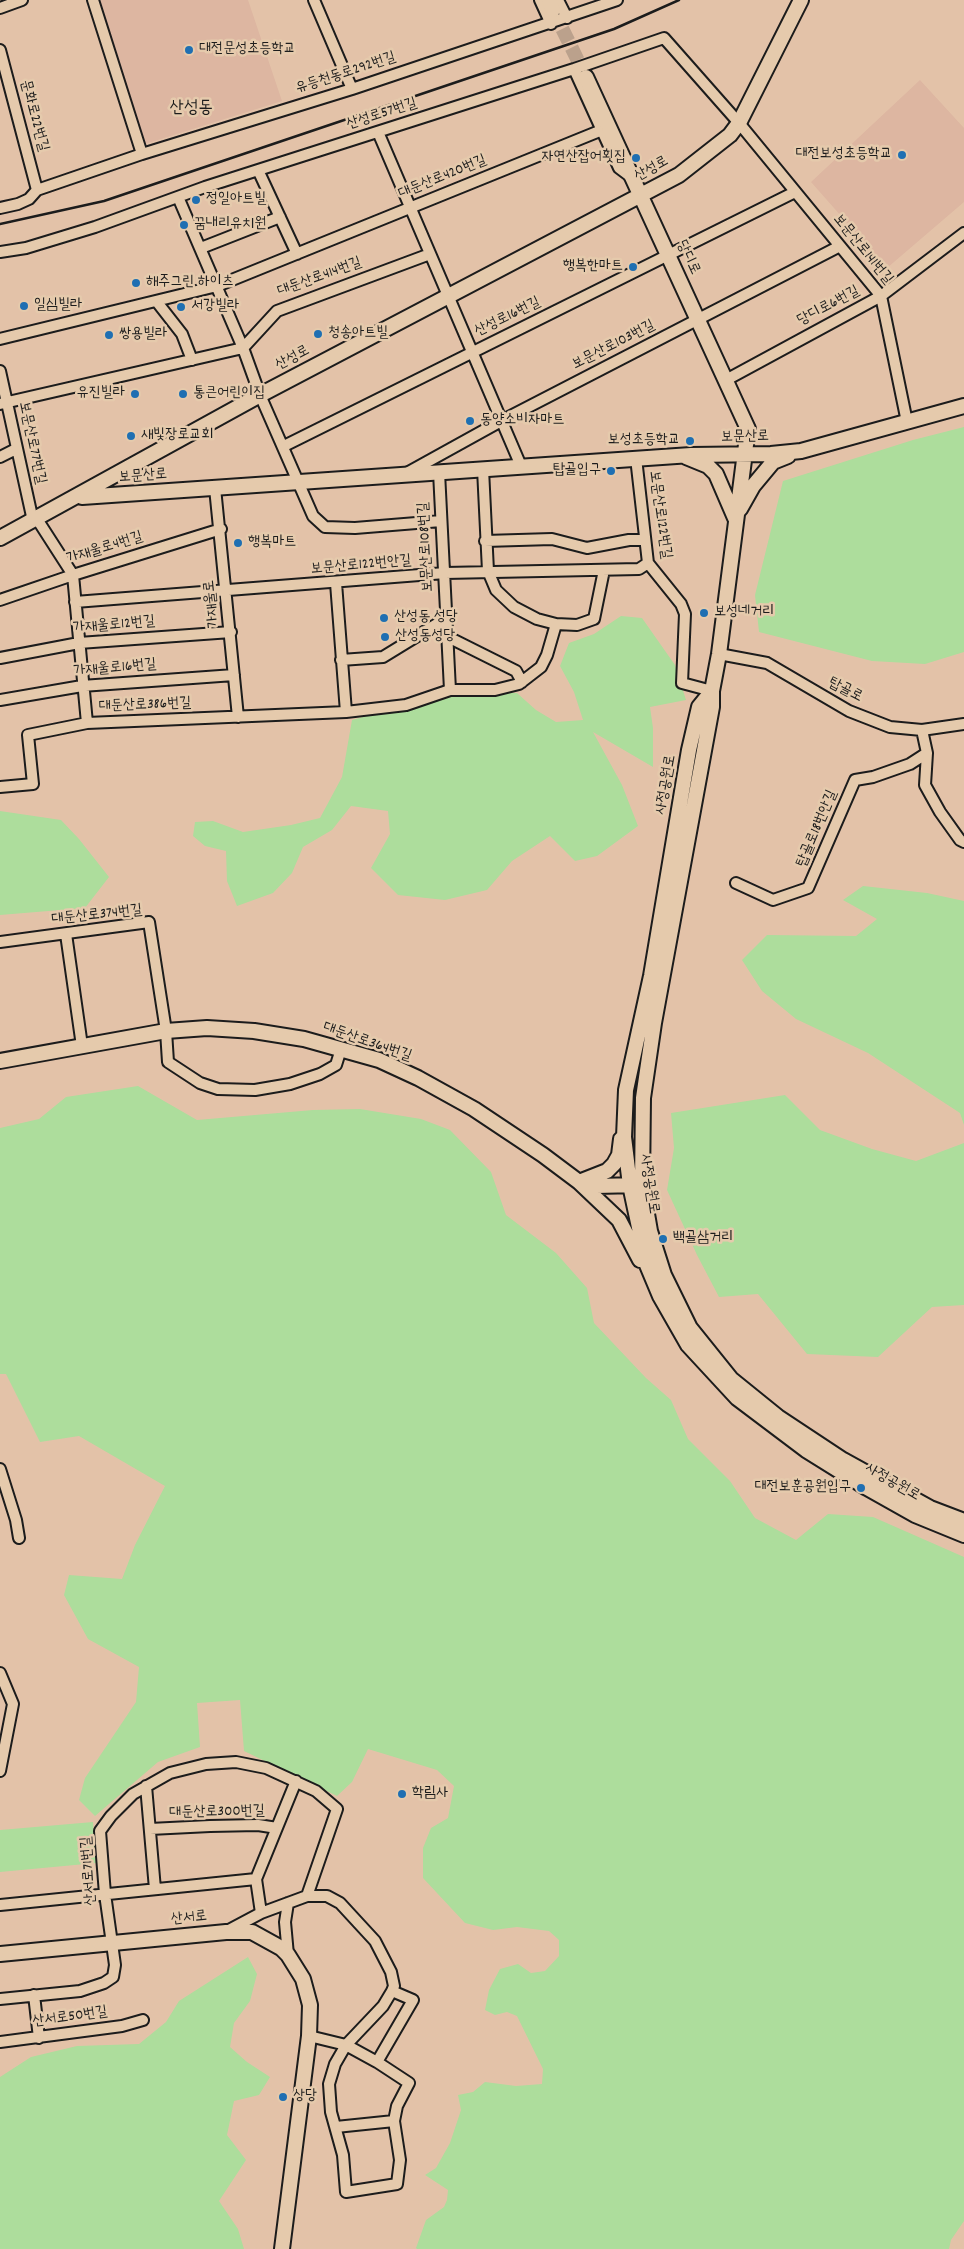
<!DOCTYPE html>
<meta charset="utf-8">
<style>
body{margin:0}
canvas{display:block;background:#e3c2a8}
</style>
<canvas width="964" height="2249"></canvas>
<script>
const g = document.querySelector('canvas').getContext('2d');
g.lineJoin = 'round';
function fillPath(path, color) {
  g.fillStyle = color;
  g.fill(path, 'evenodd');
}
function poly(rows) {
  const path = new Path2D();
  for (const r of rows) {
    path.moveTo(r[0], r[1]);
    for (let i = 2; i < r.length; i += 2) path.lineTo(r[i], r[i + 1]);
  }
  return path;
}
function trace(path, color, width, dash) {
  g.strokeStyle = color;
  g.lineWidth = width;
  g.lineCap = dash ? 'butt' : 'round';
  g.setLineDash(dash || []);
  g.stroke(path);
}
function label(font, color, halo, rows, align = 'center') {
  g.font = font + ' Dekko,"Poor Story",sans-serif';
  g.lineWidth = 5;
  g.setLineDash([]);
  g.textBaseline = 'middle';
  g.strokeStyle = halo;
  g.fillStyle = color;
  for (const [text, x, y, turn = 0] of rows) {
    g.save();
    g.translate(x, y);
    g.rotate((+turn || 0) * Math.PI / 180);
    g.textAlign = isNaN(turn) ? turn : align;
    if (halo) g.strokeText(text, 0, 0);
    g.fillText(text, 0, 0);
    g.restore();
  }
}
fillPath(poly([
 [95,0,248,0,282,101,145,144],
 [920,80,964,128,964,202,887,268,811,182]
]), '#ddb6a1');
fillPath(poly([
 [964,427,964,652,925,664,872,661,759,632,755,595,783,481,913,440],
 [621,616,642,618,675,665,686,700,650,707,653,728,653,767,593,732,622,785,638,826,597,856,575,861,550,836,512,861,487,890,445,900,398,895,371,868,390,834,388,811,351,806,332,830,303,847,292,873,273,893,237,906,227,881,226,851,205,846,193,836,195,822,213,821,243,832,291,825,320,818,342,777,352,720,373,714,416,707,453,692,517,693,536,710,556,722,583,720,574,692,560,666,569,643,594,634],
 [0,811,61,820,79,839,109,877,85,908,0,915],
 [863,886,927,893,964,901,964,1125,960,1113,868,1053,796,1019,762,991,742,960,767,935,856,936,877,919,843,900],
 [138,1086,197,1120,313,1110,360,1109,421,1119,450,1130,491,1172,506,1215,556,1253,587,1288,594,1323,646,1378,671,1400,688,1439,730,1481,755,1518,796,1540,828,1514,873,1517,964,1557,964,2221,951,2240,949,2249,417,2249,416,2248,426,2220,444,2207,447,2200,448,2190,425,2175,436,2168,450,2143,461,2110,458,2095,473,2092,485,2082,516,2086,542,2084,543,2069,517,2016,507,2012,495,2015,485,2010,489,1990,500,1969,518,1964,531,1973,545,1971,559,1956,559,1940,549,1931,517,1927,493,1930,465,1923,423,1878,423,1848,431,1828,448,1818,454,1786,437,1770,368,1749,352,1782,337,1796,244,1751,240,1700,197,1703,200,1747,158,1762,95,1816,79,1800,85,1778,136,1702,139,1667,88,1639,64,1595,69,1575,122,1579,135,1545,165,1486,79,1436,40,1442,6,1374,0,1374,0,1128,39,1119,66,1097],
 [785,1095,820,1130,872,1149,916,1161,964,1143,964,1305,932,1307,878,1357,807,1354,758,1294,719,1297,697,1255,667,1190,674,1148,671,1113],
 [93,1822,96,1863,0,1872,0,1830],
 [248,1957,257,1974,250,2001,234,2023,230,2047,247,2062,270,2077,259,2095,234,2101,227,2135,246,2160,219,2201,238,2229,244,2249,0,2249,0,2077,31,2057,77,2046,139,2044,166,2022,179,2001]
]), '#addd9c');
trace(poly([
 [553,10,586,77]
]), '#bba18c', 14, [14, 7]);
const street = poly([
 [93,0,142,154],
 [314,0,352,89],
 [540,0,551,24],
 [558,0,567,18],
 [0,8,22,0],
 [0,50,37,190],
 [574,69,619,168,631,177],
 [378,132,521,466],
 [258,170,297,254],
 [178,197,243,348,260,395,313,516,325,527,355,528,441,521],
 [0,208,18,204,29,199,37,190,142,154,352,89,617,0],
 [201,248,280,217],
 [0,252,26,248,95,227,205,187,574,69,664,38,739,123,881,296,907,422],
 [157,302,182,334,192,360],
 [0,339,217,286,602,130],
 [0,371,33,521],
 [726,380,881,296,964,233],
 [0,404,243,348,277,311,430,254],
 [284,446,795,192],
 [0,457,16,449],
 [636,458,648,563,681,604,685,614,682,683,712,691],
 [483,469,488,571,496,590,514,607,537,619,556,624,577,625,594,619,604,570],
 [439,472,450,690],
 [407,473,501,421,840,246],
 [215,488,238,717],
 [37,519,73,575,87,723],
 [485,541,552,539,587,548,629,540,645,540],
 [336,583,346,712],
 [0,600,73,575,221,529],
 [75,602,445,573,639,569,648,563],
 [446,636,516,671,522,682],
 [719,654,767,663,849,711,890,727,922,730,964,724],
 [0,658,79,643,231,632],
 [341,660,383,657,445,619],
 [0,700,82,686,234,675],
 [922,730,927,753,925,785,940,812,960,840,964,842],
 [0,787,33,784,28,735,87,723,346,712,406,705,450,690,495,690,519,684,541,667,547,655,556,624],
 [736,883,773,900,808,888,855,780,873,777,910,764,927,753],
 [66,934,82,1046],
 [0,942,149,922,166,1031,168,1062,200,1083,218,1089,255,1090,290,1084,320,1074,336,1065,341,1049],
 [0,1469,16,1520,19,1538],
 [0,1673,13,1704,0,1771],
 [146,1786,155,1889],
 [150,1829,210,1826,258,1825,277,1828],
 [256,1879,296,1781],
 [256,1879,261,1913],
 [288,1903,285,1922,288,1955],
 [0,1905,256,1879],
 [229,1930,261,1913,307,1896,327,1896,340,1903,375,1941,391,1972,394,1986,392,1991,383,2006,346,2045,335,2064,329,2084,331,2112,343,2155,346,2192,397,2184,400,2160,394,2121,397,2106,409,2083,377,2062,346,2045,309,2036],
 [34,1995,39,2038],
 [0,1999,80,1991,104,1983,113,1977,115,1965,105,1894,100,1831,111,1816,133,1794,170,1773,206,1764,236,1762,266,1768,316,1791,337,1809,307,1896],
 [0,2042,122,2026,143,2020],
 [377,2062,413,2000,392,1991],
 [336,2127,394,2121]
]);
const secondary = poly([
 [549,0,553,10],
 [586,77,748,429,719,654,712,691,712,707,654,1023,643,1098,642,1185,650,1231,664,1275,690,1328,731,1379,778,1417,843,1460,930,1508,964,1521],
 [686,457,708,466,716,474,735,518],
 [82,497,691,455,771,454,801,451,964,406],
 [740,509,753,486,773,462,788,456],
 [0,538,260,395,679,175,730,135,739,123,801,0],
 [712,691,699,707,689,750,651,976,626,1090,624,1137,630,1185,647,1265,660,1296,688,1345,737,1398,806,1450,867,1488,915,1515,964,1535],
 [0,1061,166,1031,207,1028,254,1031,304,1039,379,1060,418,1078,474,1109,543,1155,579,1182,596,1186,639,1185],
 [621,1139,619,1155,614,1164,607,1171,579,1182,619,1220,640,1260],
 [0,1954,226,1932,252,1932,281,1948,288,1955,303,1979,310,2005,309,2036,282,2249]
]);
trace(street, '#1c1c1c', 14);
trace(secondary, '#1c1c1c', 18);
trace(street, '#e5caac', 10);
trace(secondary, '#e5caac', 14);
trace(poly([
 [0,224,104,201,614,29,679,0]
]), '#1c1c1c', 2.5);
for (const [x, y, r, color] of [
 [189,50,5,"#1f6fb2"],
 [902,155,5,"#1f6fb2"],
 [636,158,5,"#1f6fb2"],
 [196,200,5,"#1f6fb2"],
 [184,225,5,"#1f6fb2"],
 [633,267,5,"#1f6fb2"],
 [136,283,5,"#1f6fb2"],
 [24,306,5,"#1f6fb2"],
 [181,307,5,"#1f6fb2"],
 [318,334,5,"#1f6fb2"],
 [109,335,5,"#1f6fb2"],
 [135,394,5,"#1f6fb2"],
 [183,394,5,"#1f6fb2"],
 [470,421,5,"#1f6fb2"],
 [131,436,5,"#1f6fb2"],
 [690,441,5,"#1f6fb2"],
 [611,471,5,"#1f6fb2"],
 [238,543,5,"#1f6fb2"],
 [704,613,5,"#1f6fb2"],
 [384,618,5,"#1f6fb2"],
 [385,637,5,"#1f6fb2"],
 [663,1239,5,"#1f6fb2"],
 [861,1488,5,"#1f6fb2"],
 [402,1794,5,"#1f6fb2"],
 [283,2097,5,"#1f6fb2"]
]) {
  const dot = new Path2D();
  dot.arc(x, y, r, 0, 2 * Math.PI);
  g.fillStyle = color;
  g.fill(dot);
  trace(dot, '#e5caac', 2);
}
label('15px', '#1c1c1c', '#e5caac', [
 ["대전문성초등학교",199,50],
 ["대전보성초등학교",892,155,"right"],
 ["자연산잡어횟집",626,158,"right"],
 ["정일아트빌",206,200],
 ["꿈내리유치원",194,225],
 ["행복한마트",623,267,"right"],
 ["해주그린 하이츠",146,283],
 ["일심빌라",34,306],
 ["서강빌라",191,307],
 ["청송아트빌",328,334],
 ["쌍용빌라",119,335],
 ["유진빌라",125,394,"right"],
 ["통큰어린이집",193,394],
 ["동양소비자마트",480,421],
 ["새빛장로교회",141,436],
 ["보성초등학교",680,441,"right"],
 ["탑골입구",601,471,"right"],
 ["행복마트",248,543],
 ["보성네거리",714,613],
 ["산성동 성당",394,618],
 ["산성동성당",395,637],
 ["백골삼거리",673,1239],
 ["대전보훈공원입구",851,1488,"right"],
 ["학림사",412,1794],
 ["상당",293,2097]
], 'left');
label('15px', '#1c1c1c', '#e5caac', [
 ["유등천동로292번길",346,74,-18],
 ["산성로57번길",382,115,-18],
 ["문화로22번길",33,116,75],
 ["산성로",652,170,-29],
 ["대둔산로420번길",443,178,-22],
 ["보문산로141번길",862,250,51],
 ["당디로",687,258,65],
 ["대둔산로414번길",320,278,-20],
 ["당디로6번길",829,307,-28],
 ["산성로16번길",508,318,-26],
 ["보문산로103번길",614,346,-27],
 ["산성로",293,359,-28],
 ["보문산로",745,438,-1],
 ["보문산로77번길",31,443,78],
 ["보문산로",143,477,-4],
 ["보문산로122번길",659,515,82],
 ["보문산로108번길",427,547,-93],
 ["가재울로4번길",105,549,-17],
 ["보문산로122번안길",361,566,-5],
 ["가재울로",213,604,-96],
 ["가재울로12번길",114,626,-5],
 ["가재울로16번길",115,669,-5],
 ["탑골로",845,691,27],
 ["대둔산로386번길",145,706,-2],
 ["사정공원로",667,785,-80],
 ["탑골로18번안길",818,829,-67],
 ["대둔산로374번길",97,916,-6],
 ["대둔산로364번길",367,1043,19],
 ["사정공원로",648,1184,81],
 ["사정공원로",892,1483,30],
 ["대둔산로300번길",217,1813,-1],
 ["산서로71번길",90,1871,-94],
 ["산서로",189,1919,-6],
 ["산서로50번길",70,2018,-8]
]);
label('18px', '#1c1c1c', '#e5caac', [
 ["산성동",191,110]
]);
</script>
